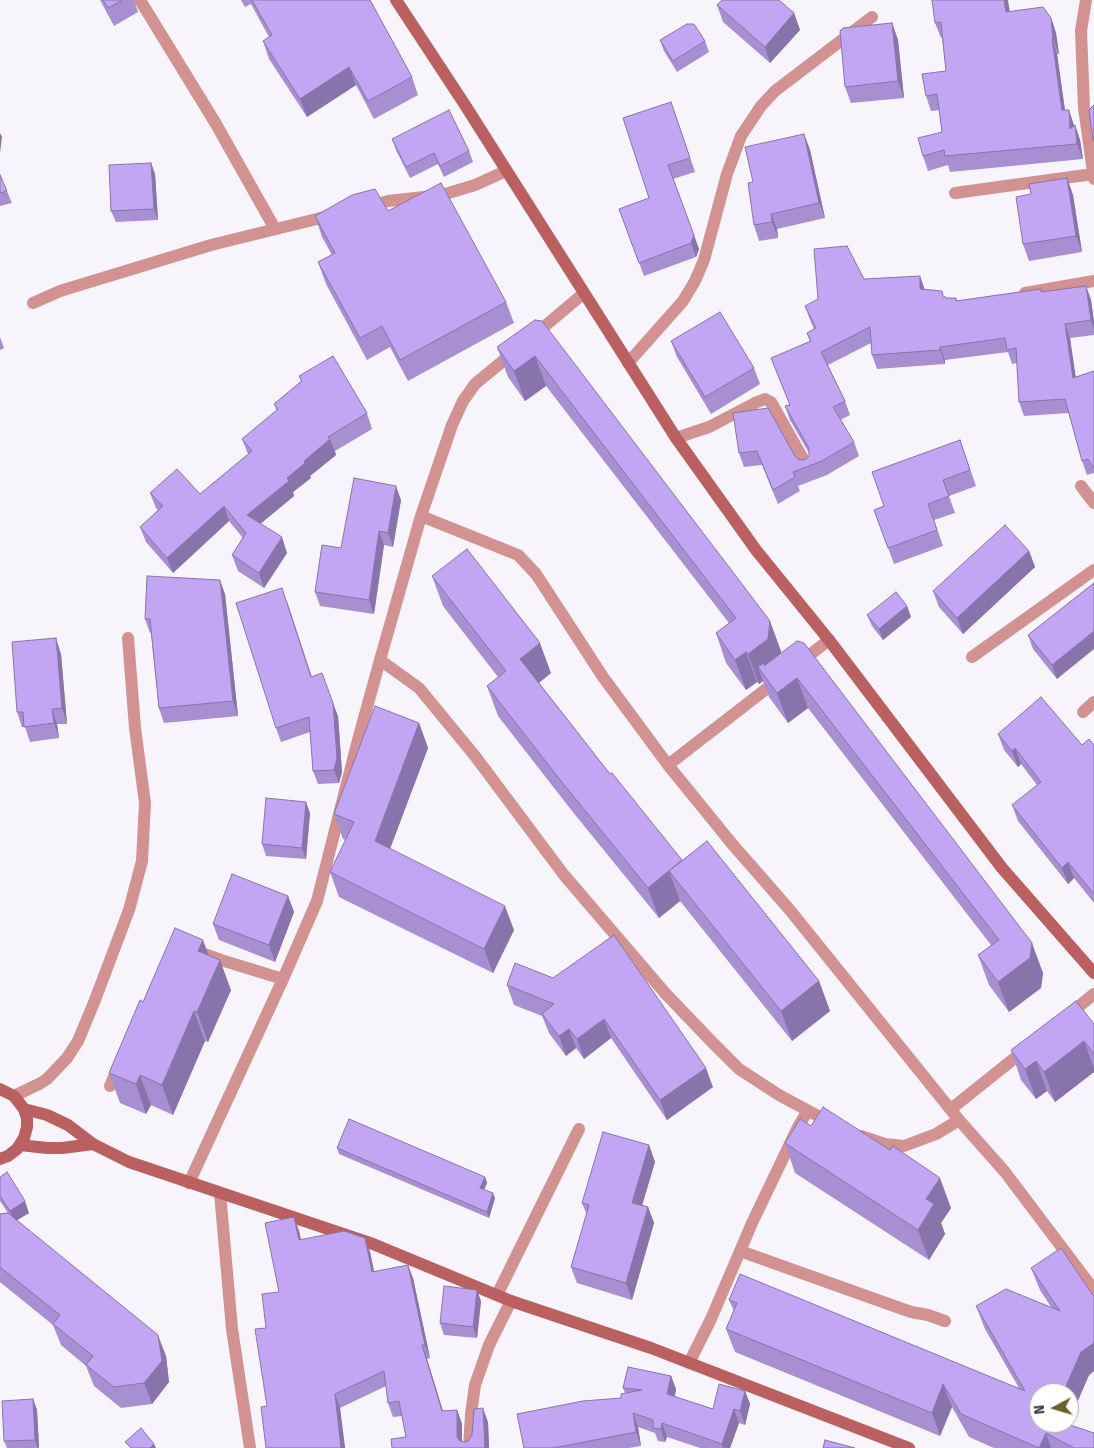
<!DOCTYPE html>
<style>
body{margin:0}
#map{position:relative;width:1094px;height:1448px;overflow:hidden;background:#f7f5fb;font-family:"Fira Sans",sans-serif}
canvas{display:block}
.north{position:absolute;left:1029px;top:1383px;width:50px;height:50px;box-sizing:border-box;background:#fff;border:1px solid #afafb0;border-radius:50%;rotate:264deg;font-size:14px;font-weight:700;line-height:20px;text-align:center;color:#383739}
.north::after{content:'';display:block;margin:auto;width:18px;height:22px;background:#6a602d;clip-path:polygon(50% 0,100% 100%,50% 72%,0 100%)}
</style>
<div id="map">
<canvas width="1094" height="1448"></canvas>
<div class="north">N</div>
</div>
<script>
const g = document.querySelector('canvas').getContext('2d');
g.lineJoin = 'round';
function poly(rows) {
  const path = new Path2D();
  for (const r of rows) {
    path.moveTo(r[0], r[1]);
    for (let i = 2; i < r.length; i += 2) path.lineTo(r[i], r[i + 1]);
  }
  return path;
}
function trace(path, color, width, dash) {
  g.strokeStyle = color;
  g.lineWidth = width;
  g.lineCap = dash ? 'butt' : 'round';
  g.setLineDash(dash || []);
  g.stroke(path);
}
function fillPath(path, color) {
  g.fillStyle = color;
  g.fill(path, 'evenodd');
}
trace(poly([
 [140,0,216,124,275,229],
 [1086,0,1081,31,1084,108,1094,179],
 [955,193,1093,174],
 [367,207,388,201,442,195,475,185,506,171],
 [1025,293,1094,281],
 [33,303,60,291,211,245,333,215],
 [532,337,584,293],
 [628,363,683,301,695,281,704,260,727,174,741,136,761,106,775,91,872,17],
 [676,438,709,427,757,402,765,399,771,402,807,466],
 [1081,486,1094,503],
 [421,516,518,555,536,574,603,677,668,765,733,845,789,909,959,1120,1005,1172,1094,1290],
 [972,657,1094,570],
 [380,660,419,688,475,756,564,875,665,993,711,1041,739,1069,779,1095,831,1123],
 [799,663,829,640],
 [1083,712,1094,702],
 [668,765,779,679],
 [193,950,221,960,283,979],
 [1067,1016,1094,994],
 [110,1086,118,1067],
 [14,1096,39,1084,47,1079,67,1058,78,1041,95,1000,129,910,142,861,145,803,135,728,128,638],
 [951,1109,1026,1049],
 [861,1136,885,1144,904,1146,936,1134,959,1120],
 [189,1183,283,979,317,901,358,740,380,660,421,516,452,425,463,401,475,384,515,351],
 [220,1193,232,1329,250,1448],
 [740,1251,911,1312,928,1315,945,1321],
 [497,1295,579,1129],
 [689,1363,711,1319,752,1223,798,1127,807,1112],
 [469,1448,471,1414,475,1385,489,1345,511,1301]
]), '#d29291', 12);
trace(poly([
 [396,0,465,105,676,438,756,550,829,640,1002,868,1094,973],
 [0,1089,14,1096,24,1109,27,1118,27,1127,24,1138,17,1149,8,1156,0,1159],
 [24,1109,47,1115,68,1125,93,1144,129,1162,373,1244,511,1301,651,1348,909,1448],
 [20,1145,47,1148,62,1148,93,1144]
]), '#ba6060', 12);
fillPath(poly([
 [100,0,134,0,138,12,114,26],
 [241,0,370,0,412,77,418,95,374,119,356,85,307,117,269,59,263,41,269,37,251,4,245,7],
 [717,5,794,13,800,30,770,63,723,22],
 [1009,12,1051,18,1056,33,1059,54,1057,54,1065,110,1074,126,1075,125,1080,140,1083,159,950,172,948,165,928,171,923,156,942,132,939,110,931,111,926,96,946,71,942,37,941,38,935,23],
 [892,23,898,40,904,98,851,103,845,87],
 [660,40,705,41,709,52,677,72,664,51],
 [676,116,695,172,673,179,699,249,696,257,644,276,619,209,649,198],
 [804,134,810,150,825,218,777,229,778,238,759,241,754,225,753,182],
 [392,139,469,151,473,162,444,177,438,164,410,178,396,150],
 [151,163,155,174,158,220,116,222,111,211],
 [0,175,12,203,0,206],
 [1067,178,1073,195,1082,252,1029,261,1023,244],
 [388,211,506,302,514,323,408,381,390,347,367,360,326,284,318,262,332,255,322,237,315,216],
 [864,279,925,290,944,296,947,298,956,298,957,301,1041,289,1042,292,1086,286,1091,300,1094,322,1094,335,1070,338,1075,377,1094,371,1094,474,1093,473,1087,475,1082,461,1069,413,1024,416,1019,402,1017,363,1012,364,1008,352,945,360,945,364,877,369,872,355,871,343,828,365,845,401,850,415,840,420,854,442,859,456,827,475,798,486,800,491,778,504,762,465,744,467,739,453,733,413,798,459,802,460,806,459,809,456,809,453,790,420,785,406,790,405,771,358,810,342,807,333,814,329,810,320,805,306],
 [535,320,781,651,781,654,1043,973,1041,988,1009,1012,989,985,978,955,991,945,808,708,788,723,769,697,763,681,759,684,757,682,746,690,726,663,716,633,729,623,546,386,525,401,508,377,497,347],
 [0,337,4,348,0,350],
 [671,341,754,368,760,384,711,414,677,357],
 [299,376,367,413,372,429,335,451,336,455,310,476,311,478,293,492,294,496,260,524,287,553,264,588,238,571,232,555,243,538,229,521,173,573,146,542,140,527,158,510,156,508,150,493,200,494,248,454,242,439,277,411,274,404,301,381],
 [960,440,976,486,949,496,955,513,934,520,943,546,894,564,874,510,884,506],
 [401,500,393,547,384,545,374,614,320,606,315,592,341,548],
 [1029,551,1035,567,963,634,939,607,933,591],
 [432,576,551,673,539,683,610,774,682,860,819,981,830,1011,792,1041,680,901,659,918,572,811,498,716,487,686,498,677,443,606],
 [1094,583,1057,679,1033,649,1028,635],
 [225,594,238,716,164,723,159,708,151,633,150,633,145,619],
 [287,601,312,677,338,716,342,772,339,783,318,784,313,771,310,732,281,742,276,728],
 [907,606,911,617,883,640,872,626,867,615],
 [61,654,67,724,57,724,59,738,30,742,25,727,22,727,17,712],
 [419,723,428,748,390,848,514,930,493,973,339,897,330,872,346,840,343,839,334,814],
 [998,734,1082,745,1094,745,1094,903,1074,878,1068,884,1018,821,1012,805,1037,785,1021,764,1018,767,1004,750],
 [310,813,306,859,266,856,262,844],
 [288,896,294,912,275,962,219,940,213,924],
 [209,956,231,990,208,1042,205,1041,173,1115,151,1105,146,1114,120,1103,109,1073,143,1002],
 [515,963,713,1087,667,1120,611,1038,584,1059,576,1048,566,1056,549,1033,542,1016,514,1005,507,985],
 [1094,1024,1094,1072,1055,1102,1047,1091,1036,1099,1021,1080,1011,1050],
 [811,1126,890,1150,951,1208,941,1223,945,1234,929,1260,795,1173,785,1143],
 [649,1145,655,1162,642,1205,648,1207,654,1223,632,1300,577,1283,571,1267,587,1215,582,1203],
 [337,1148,485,1177,487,1183,484,1190,495,1198,489,1218,339,1154],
 [0,1177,29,1213,17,1220,166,1356,169,1382,152,1404,121,1408,94,1386,86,1366,61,1345,53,1325,0,1282,0,1214,8,1213,0,1201],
 [294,1217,299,1231,301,1240,365,1238,370,1252,374,1272,413,1278,430,1358,427,1359,443,1411,457,1410,462,1424,462,1442,464,1442,468,1441,488,1422,489,1448,392,1448,406,1437,402,1416,393,1417,388,1403,386,1386,340,1408,345,1448,266,1448,267,1406,279,1292],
 [1031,1268,1094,1297,1094,1371,1089,1375,1068,1424,1094,1448,994,1448,969,1437,952,1407,940,1436,735,1352,726,1329,734,1311,729,1300,1019,1388,985,1329,976,1306,1051,1307,1040,1290],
 [481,1301,477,1338,444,1335,440,1323],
 [671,1376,676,1389,675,1397,713,1409,745,1391,750,1404,745,1425,739,1423,730,1448,700,1448,667,1437,665,1442,658,1441,655,1433,638,1427,641,1446,629,1448,524,1448,621,1398,625,1393,623,1388],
 [33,1399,37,1410,39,1448,7,1448,4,1441]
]), '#a78fd1');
fillPath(poly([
 [1004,0,1008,0,1012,27,1006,12],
 [794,13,800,30,770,63,765,47],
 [1051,18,1056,33,1059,54,1053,39],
 [892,23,898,40,904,98,898,81],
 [1052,39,1057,54,1067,125,1062,110],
 [349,67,356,85,307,117,300,99],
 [1069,110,1074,125,1076,144,1070,129],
 [1075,125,1080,140,1083,159,1077,144],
 [0,133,2,137,0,153],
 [804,134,810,150,825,218,819,203],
 [151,163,155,174,158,220,154,209],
 [1067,178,1073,195,1082,252,1076,236],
 [771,214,777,229,778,238,772,222],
 [694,235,699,249,696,257,691,243],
 [920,276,925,290,920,289],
 [1086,286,1091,300,1094,322,1094,329,1091,320],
 [1065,324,1070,338,1078,392,1073,378],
 [940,347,945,360,945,364,940,350],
 [535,356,546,386,525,401,514,371],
 [330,439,336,455,310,476,311,478,293,492,294,496,253,530,247,515,304,461],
 [396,486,401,500,393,547,388,533],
 [224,506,229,521,173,573,167,558],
 [379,531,384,545,374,614,369,600],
 [282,537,287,553,264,588,259,573],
 [1029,551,1035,567,963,634,957,618],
 [220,580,225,594,238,716,233,701],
 [907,606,911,617,883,640,879,629],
 [770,621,781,651,779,669,758,667,763,681,759,684,748,654],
 [1094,631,1094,649,1057,679,1052,665],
 [56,638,61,654,67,724,62,708],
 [540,643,551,673,531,689,520,659],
 [746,652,757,682,746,690,735,660],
 [797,678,808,708,788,723,777,693],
 [333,703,338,716,342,772,339,783,334,770],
 [52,709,57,724,59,738,54,723],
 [419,723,428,748,384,865,375,841],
 [1015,748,1021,764,1018,767,1012,751],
 [306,802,310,813,306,859,302,848],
 [682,860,669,871,680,901,659,918,648,888],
 [1068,862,1074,878,1068,884,1062,868],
 [288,896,294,912,275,962,269,945],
 [505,906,514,930,493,973,484,949],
 [203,940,214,970,198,951],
 [1032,943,1043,973,1041,988,1009,1012,998,982],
 [220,960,231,990,208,1042,197,1012],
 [819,981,830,1011,792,1041,781,1011],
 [194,1011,205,1041,173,1115,162,1085],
 [604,1019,611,1038,584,1059,577,1039],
 [569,1029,576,1048,566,1056,559,1036],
 [1084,1041,1094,1068,1094,1072,1055,1102,1044,1072],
 [1036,1061,1047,1091,1036,1099,1025,1069],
 [706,1068,713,1087,667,1120,660,1100],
 [140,1075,151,1105,146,1114,136,1084],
 [649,1145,655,1162,638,1219,632,1203],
 [485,1177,487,1183,482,1194,480,1188],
 [940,1178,951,1208,941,1223,945,1234,929,1260,918,1230,926,1199],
 [493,1193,495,1198,489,1218,487,1212],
 [25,1201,29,1213,14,1222,10,1211],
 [648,1207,654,1223,632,1300,626,1283],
 [294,1217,299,1231,304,1254,299,1240],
 [365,1238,370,1252,377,1286,372,1272],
 [408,1265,413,1278,430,1358,425,1345],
 [477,1290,481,1301,477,1338,473,1327],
 [158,1335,166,1356,169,1382,152,1404,144,1383],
 [1094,1343,1094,1371,1089,1375,1069,1421,1069,1393,1063,1393,1081,1352],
 [422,1345,427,1359,447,1425,442,1411],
 [671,1376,676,1389,672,1408,667,1394],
 [943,1384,952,1407,940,1436,932,1413],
 [745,1391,750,1404,745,1425,740,1411],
 [335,1394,340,1408,345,1448,341,1448],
 [33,1399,37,1410,39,1448,38,1448,35,1440],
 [483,1408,488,1422,489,1448,485,1448],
 [734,1409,739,1423,730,1448,723,1448,722,1444],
 [457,1410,462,1424,462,1448,457,1437],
 [633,1413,638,1427,641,1446,636,1432],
 [662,1423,667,1437,665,1442,661,1429],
 [1046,1433,1051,1448,1039,1448],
 [154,1444,156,1448,150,1448]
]), '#8874aa');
const building = poly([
 [103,0,122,0,108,8,103,0],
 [252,0,370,0,412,77,368,101,349,67,300,99,263,41,272,35,252,0],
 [722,0,779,0,794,13,765,47,717,5,722,0],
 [932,0,1004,0,1006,12,1043,7,1051,18,1053,39,1052,39,1062,110,1069,110,1070,129,1075,125,1077,144,945,156,944,150,923,156,918,138,942,132,937,94,926,96,922,74,946,71,941,22,935,23,932,0],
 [892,23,898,81,845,87,840,31,843,28,892,23],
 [687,24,694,24,705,41,673,61,660,40,687,24],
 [671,102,690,158,668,165,694,235,691,243,639,263,619,209,649,198,623,118,671,102],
 [1094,105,1094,140,1093,140,1089,110,1094,105],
 [449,110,469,151,440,166,434,153,406,167,392,139,449,110],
 [804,134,819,203,771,214,772,222,754,225,748,183,753,182,745,147,804,134],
 [151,163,154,209,111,211,109,165,151,163],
 [0,175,7,191,0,193,0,175],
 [1067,178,1076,236,1023,244,1016,197,1031,194,1029,184,1067,178],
 [441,183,506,302,400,360,382,326,360,338,318,262,335,253,315,216,352,195,375,189,388,211,441,183],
 [847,246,864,279,920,276,920,289,942,291,943,296,947,298,956,298,956,301,1041,289,1041,292,1086,286,1091,320,1065,324,1073,378,1094,371,1094,468,1088,459,1082,461,1065,399,1019,402,1016,348,1007,350,1005,338,940,347,940,350,872,355,870,327,821,352,845,401,833,407,854,442,822,461,793,472,795,477,773,490,757,451,739,453,733,413,768,408,795,456,798,459,802,460,806,459,809,456,809,448,785,406,790,405,771,358,811,341,807,333,816,328,805,306,818,299,814,249,847,246],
 [720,312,754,368,705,397,671,341,720,312],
 [535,320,542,321,770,621,768,639,748,654,746,652,735,660,716,633,736,618,535,356,514,371,497,347,535,320],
 [333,356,367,413,328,437,330,439,304,461,305,463,287,478,289,481,247,515,282,537,259,573,232,555,246,533,224,506,167,558,140,527,163,506,150,493,177,469,200,494,252,451,242,439,278,409,274,404,302,381,299,376,333,356],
 [960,440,970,470,943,480,949,496,928,504,937,530,888,548,874,510,884,506,872,472,960,440],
 [354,478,396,486,388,533,379,531,369,600,315,592,322,545,341,548,354,478],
 [1005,525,1029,551,957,618,933,591,1005,525],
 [467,549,540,643,520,659,610,774,612,773,682,860,648,888,561,781,487,686,506,671,432,576,467,549],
 [147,576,220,580,233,701,159,708,150,619,145,619,147,576],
 [1094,583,1094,631,1052,665,1028,635,1094,583],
 [282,588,311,677,322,673,333,703,337,758,334,770,313,771,309,717,276,728,236,603,282,588],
 [896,592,907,606,879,629,867,615,896,592],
 [56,638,62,708,52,709,54,723,24,727,23,712,17,712,12,642,56,638],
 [797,641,804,643,1032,943,1030,958,998,982,978,955,999,940,797,678,777,693,758,667,765,662,764,666,797,641],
 [1041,697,1082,745,1089,739,1094,745,1094,894,1068,862,1062,868,1012,805,1041,782,1015,748,1012,751,998,734,1041,697],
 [375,706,419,723,375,841,505,906,484,949,330,872,354,822,334,814,375,706],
 [266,798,306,802,302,848,262,844,266,798],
 [707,841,819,981,781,1011,669,871,707,841],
 [232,874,288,896,269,945,213,924,232,874],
 [175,928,203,940,198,951,220,960,197,1012,194,1011,162,1085,140,1075,136,1084,109,1073,140,1000,143,1002,175,928],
 [614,935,706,1068,660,1100,604,1019,577,1039,569,1029,559,1036,542,1014,554,1004,507,985,515,963,553,978,614,935],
 [1076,1001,1094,1024,1094,1054,1084,1041,1044,1072,1036,1061,1025,1069,1011,1050,1076,1001],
 [823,1107,890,1150,893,1146,940,1178,926,1199,934,1204,918,1230,785,1143,800,1119,811,1126,823,1107],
 [349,1119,485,1177,480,1188,493,1193,487,1212,337,1148,349,1119],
 [603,1132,649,1145,632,1203,648,1207,626,1283,571,1267,589,1205,582,1203,603,1132],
 [7,1172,25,1201,10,1211,0,1196,0,1177,7,1172],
 [8,1213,158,1335,162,1361,144,1383,114,1387,86,1365,93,1356,53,1324,60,1315,0,1267,0,1214,8,1213],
 [294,1217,299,1240,344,1231,365,1238,372,1272,408,1265,425,1345,422,1345,442,1411,457,1410,457,1437,460,1441,464,1442,468,1441,472,1435,474,1409,483,1408,485,1448,392,1448,391,1439,406,1437,399,1401,388,1403,384,1371,335,1394,341,1448,266,1448,261,1407,267,1406,255,1329,266,1328,262,1294,279,1292,265,1223,294,1217],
 [1061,1248,1094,1297,1094,1343,1081,1352,1063,1393,1039,1393,1039,1423,1064,1423,1094,1433,1094,1448,1074,1448,1046,1433,1039,1448,961,1414,943,1384,932,1413,726,1329,737,1303,729,1300,740,1274,1025,1391,976,1306,1006,1289,1060,1311,1031,1268,1061,1248],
 [444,1286,477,1290,473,1327,440,1323,444,1286],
 [628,1367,671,1376,667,1394,713,1409,719,1384,745,1391,740,1411,734,1409,722,1444,662,1423,661,1429,653,1428,653,1420,633,1413,636,1432,553,1448,524,1448,517,1414,583,1401,621,1398,621,1394,642,1390,623,1388,628,1367],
 [33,1399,35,1440,4,1441,2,1401,33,1399],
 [141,1428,154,1444,150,1448,131,1448,125,1442,141,1428],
 [825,1440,855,1448,823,1448,825,1440]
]);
fillPath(building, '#c2a6f3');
trace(building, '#8874aa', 1);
</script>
